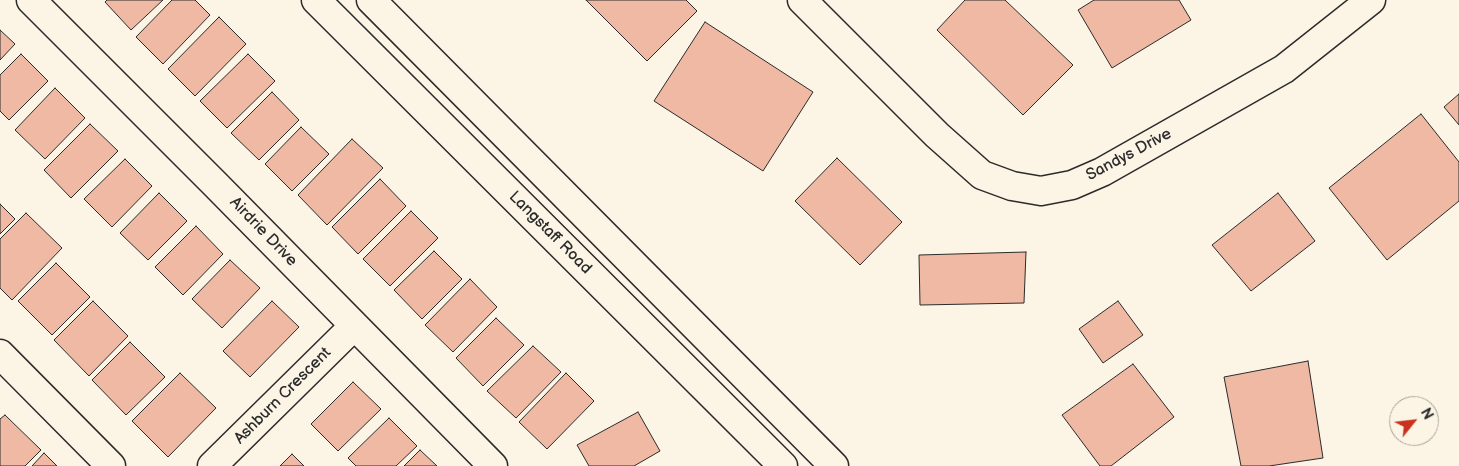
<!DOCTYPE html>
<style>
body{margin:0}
#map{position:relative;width:1459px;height:466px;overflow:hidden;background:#fcf5e5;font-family:"Balsamiq Sans",sans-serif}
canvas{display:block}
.north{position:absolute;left:1389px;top:396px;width:50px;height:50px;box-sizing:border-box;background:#fcf5e5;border:1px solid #a8a49b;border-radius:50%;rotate:61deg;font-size:14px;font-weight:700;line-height:20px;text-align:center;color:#2b2b2b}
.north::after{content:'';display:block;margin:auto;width:18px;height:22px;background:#c8321e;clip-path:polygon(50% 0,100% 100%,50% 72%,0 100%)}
</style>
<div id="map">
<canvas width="1459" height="466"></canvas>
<div class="north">N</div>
</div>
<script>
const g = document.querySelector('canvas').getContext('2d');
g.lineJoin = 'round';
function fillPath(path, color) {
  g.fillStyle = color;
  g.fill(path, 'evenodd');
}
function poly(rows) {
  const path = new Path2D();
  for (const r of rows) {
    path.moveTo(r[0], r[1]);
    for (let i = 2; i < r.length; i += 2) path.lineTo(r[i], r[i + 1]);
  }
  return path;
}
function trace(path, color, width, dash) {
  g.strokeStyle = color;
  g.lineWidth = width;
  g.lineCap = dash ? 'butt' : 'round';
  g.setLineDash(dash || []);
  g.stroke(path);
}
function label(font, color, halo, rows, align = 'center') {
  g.font = font + ' "Balsamiq Sans",sans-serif';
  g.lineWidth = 5;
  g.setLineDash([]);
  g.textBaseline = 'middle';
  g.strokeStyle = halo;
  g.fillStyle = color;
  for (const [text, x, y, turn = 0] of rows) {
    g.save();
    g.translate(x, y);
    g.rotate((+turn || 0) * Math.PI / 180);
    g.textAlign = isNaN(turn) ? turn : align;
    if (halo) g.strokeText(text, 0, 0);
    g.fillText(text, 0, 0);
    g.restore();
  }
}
const building = poly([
 [107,0,163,0,131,30,105,2,107,0],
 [172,0,195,0,210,15,163,64,136,37,172,0],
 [586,0,686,0,697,11,647,61,586,0],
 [965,0,1005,0,1073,65,1023,115,937,30,965,0],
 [1094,0,1179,0,1191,20,1112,68,1078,10,1094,0],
 [219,17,246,44,195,96,168,69,219,17],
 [705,22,813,92,763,171,654,101,705,22],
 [0,30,15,44,0,60,0,30],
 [21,54,48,81,9,120,0,111,0,75,21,54],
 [248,54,275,81,227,128,200,101,248,54],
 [55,88,85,118,45,159,15,130,55,88],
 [272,92,299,120,259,160,231,133,272,92],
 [1459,94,1459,125,1444,107,1459,94],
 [1421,114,1459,162,1459,201,1387,260,1329,188,1421,114],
 [90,124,118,151,71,198,44,170,90,124],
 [301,127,329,154,292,191,265,164,301,127],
 [352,139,383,168,327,225,298,195,352,139],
 [837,158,902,222,860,265,795,201,837,158],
 [125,159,152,186,112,227,84,199,125,159],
 [380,179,406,206,358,254,332,227,380,179],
 [159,193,187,221,148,260,120,233,159,193],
 [1278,193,1315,241,1251,291,1212,245,1278,193],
 [0,204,15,219,0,234,0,204],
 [411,211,438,238,390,286,363,259,411,211],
 [26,213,62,248,12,300,0,288,0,239,26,213],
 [196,226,223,254,183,295,155,267,196,226],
 [434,251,462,279,422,319,394,290,434,251],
 [1026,252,1024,303,920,305,919,255,1026,252],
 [230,260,260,288,222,328,192,299,230,260],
 [56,263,90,297,52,335,18,301,56,263],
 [470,279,497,307,453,352,425,325,470,279],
 [93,301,128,336,89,376,54,340,93,301],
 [272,301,299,327,250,377,223,351,272,301],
 [1118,301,1143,335,1103,363,1079,329,1118,301],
 [496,318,524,345,483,386,456,358,496,318],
 [130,342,165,377,126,415,92,380,130,342],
 [533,346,561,372,516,418,487,391,533,346],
 [1308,361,1323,458,1269,466,1241,466,1224,377,1308,361],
 [1133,364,1174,417,1111,466,1100,466,1062,415,1133,364],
 [180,373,216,408,168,457,132,421,180,373],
 [566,373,594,401,547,449,519,422,566,373],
 [353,382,381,409,338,451,311,424,353,382],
 [638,412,660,451,634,466,589,466,577,445,638,412],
 [5,415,41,450,25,466,0,466,0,419,5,415],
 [389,418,417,446,396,466,356,466,348,458,389,418],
 [420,450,437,466,404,466,420,450],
 [44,453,57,466,32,466,44,453],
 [292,454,304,466,280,466,292,454]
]);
fillPath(building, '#efb9a3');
trace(building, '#2b2b2b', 1);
const minor = poly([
 [31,0,215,184,493,466],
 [802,0,937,135,982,175,1012,186,1041,191,1072,185,1102,172,1284,69,1371,0],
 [0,354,111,466],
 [212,466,354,326]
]);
const major = poly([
 [316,0,783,466],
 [371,0,834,466]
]);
trace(minor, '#2b2b2b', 31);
trace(major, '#2b2b2b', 31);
trace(minor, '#fcf5e5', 28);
trace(major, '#fcf5e5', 28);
label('16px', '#2b2b2b', '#fcf5e5', [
 ["Sandys Drive",1129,155,-28],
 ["Airdrie Drive",263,232,46],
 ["Langstaff Road",550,233,45],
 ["Ashburn Crescent",283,396,-45]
]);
</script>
